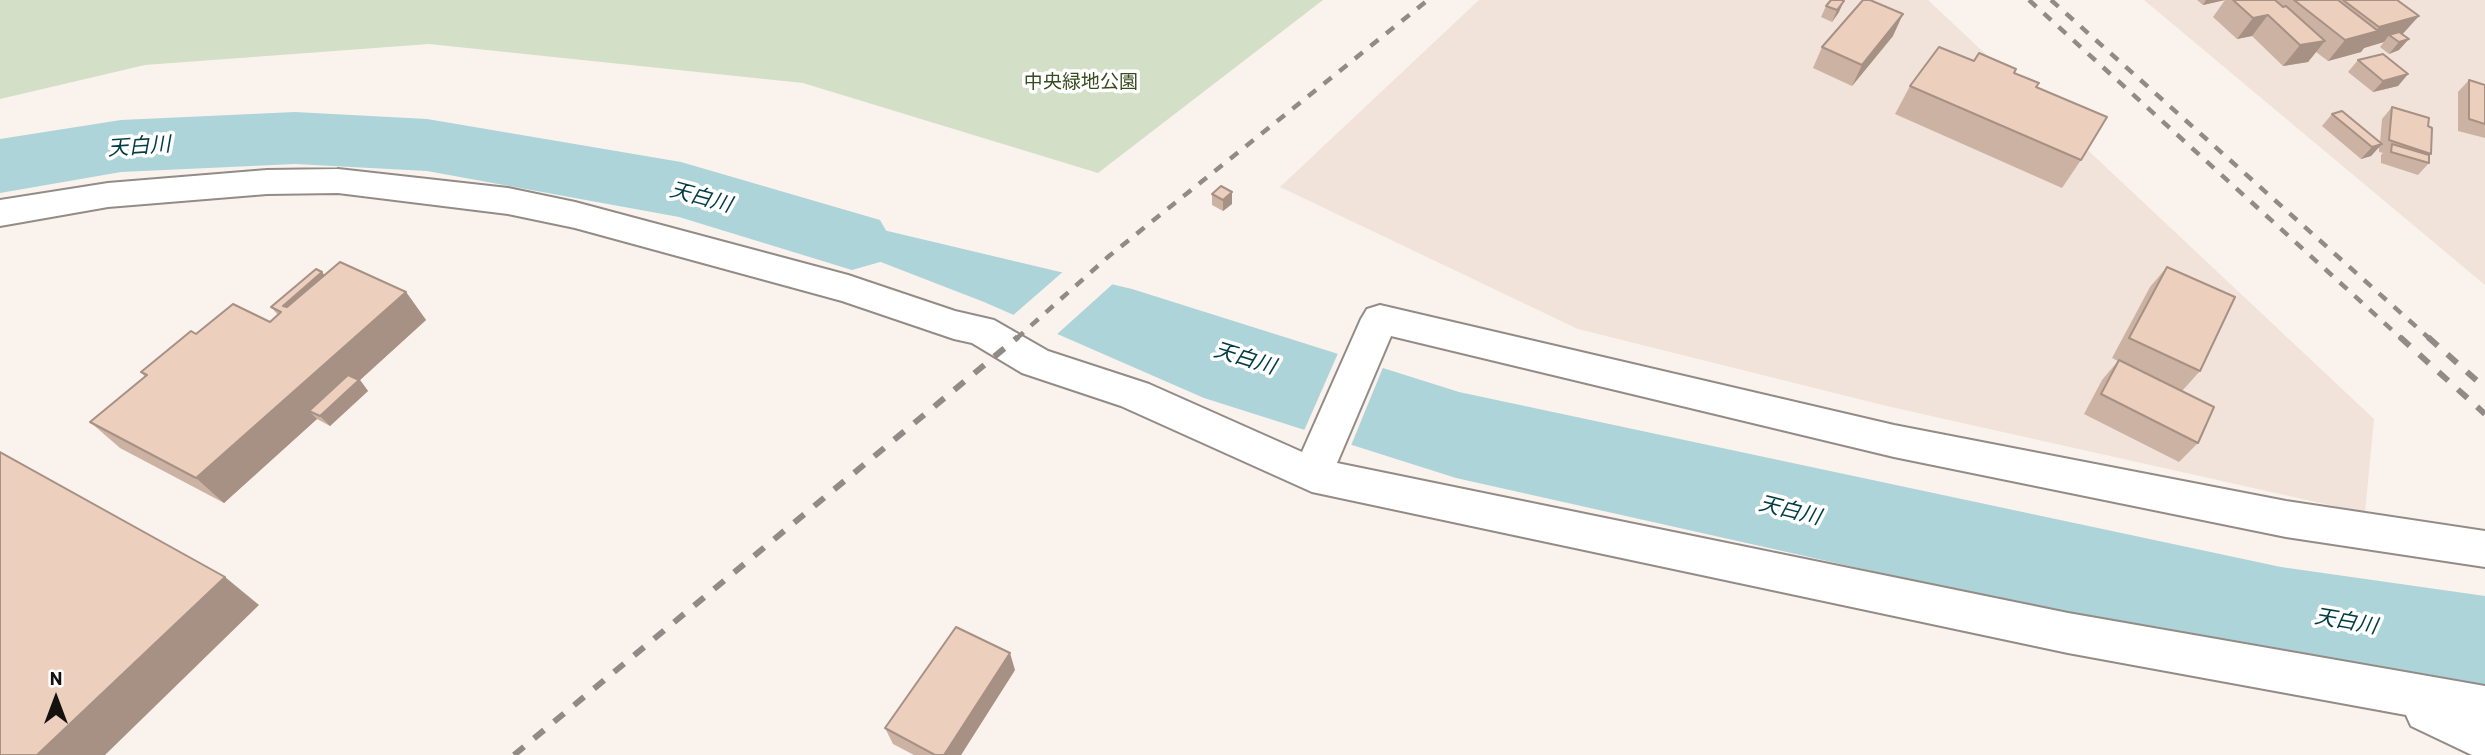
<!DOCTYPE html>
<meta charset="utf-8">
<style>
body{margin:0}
#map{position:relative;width:2485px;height:755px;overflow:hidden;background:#faf2ed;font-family:Barlow,sans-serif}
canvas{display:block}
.north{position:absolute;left:21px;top:664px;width:70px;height:70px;-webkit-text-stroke:5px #fff;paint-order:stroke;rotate:0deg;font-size:19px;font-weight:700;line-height:28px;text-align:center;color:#14110f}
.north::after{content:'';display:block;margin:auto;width:24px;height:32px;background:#14110f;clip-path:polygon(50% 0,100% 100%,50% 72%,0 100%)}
</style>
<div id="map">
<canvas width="2485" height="755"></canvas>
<div class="north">N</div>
</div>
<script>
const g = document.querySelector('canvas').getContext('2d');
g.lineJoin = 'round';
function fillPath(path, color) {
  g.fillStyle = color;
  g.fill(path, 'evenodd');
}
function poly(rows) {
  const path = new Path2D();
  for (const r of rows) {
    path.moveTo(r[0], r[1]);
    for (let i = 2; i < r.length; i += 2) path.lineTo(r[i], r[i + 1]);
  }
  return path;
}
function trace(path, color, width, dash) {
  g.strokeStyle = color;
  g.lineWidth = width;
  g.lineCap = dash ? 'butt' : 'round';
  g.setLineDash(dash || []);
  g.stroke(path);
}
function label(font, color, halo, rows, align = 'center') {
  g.font = font + ' Barlow,"Noto Sans JP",sans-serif';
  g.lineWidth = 7;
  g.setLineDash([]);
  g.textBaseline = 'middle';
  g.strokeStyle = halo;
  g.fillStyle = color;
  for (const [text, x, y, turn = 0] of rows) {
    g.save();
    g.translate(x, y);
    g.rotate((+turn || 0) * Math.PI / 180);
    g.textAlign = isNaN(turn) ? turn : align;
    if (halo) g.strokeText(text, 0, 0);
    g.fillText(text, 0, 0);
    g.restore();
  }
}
fillPath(poly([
 [1479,0,1928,0,2374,419,2365,513,1891,407,1578,329,1280,187],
 [2144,0,2485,0,2485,285]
]), '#f1e3da');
fillPath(poly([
 [0,0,1323,0,1098,173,803,83,429,44,145,65,0,99]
]), '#d3e0c7');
fillPath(poly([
 [664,178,1132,289,1459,392,2281,567,2485,596,2485,690,1988,597,1456,478,1204,398,984,302]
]), '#add4d9');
fillPath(poly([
 [1065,270,1115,282,1055,336,1011,317],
 [1339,351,1384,365,1350,448,1303,433]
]), '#faf2ed');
fillPath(poly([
 [295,112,427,119,681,162,880,220,892,241,880,262,852,270,679,217,427,171,295,164,121,172,0,193,0,139,121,120,295,112]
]), '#add4d9');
const minor = poly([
 [338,169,508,188,575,202,848,275,955,311,994,320,1048,351,1149,384,1302,452,1361,319,1367,309,1380,305,1894,425,2286,501,2485,531,2485,567,2286,537,1894,457,1391,336,1337,463,2068,613,2485,686,2485,755,2472,755,2411,726,2406,715,2068,653,1312,492,1121,406,1022,373,972,343,954,339,842,301,575,228,508,214,338,193,267,194,108,207,0,226,0,200,108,183,267,170,338,169]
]);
trace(minor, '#938b87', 4);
fillPath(minor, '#fff');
trace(poly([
 [2029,0,2402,339],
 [2051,0,2430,339],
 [1016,339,1109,256,1428,0]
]), '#918b88', 4.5, [10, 10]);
trace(poly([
 [2400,337,2485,414],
 [2428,337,2485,388],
 [514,755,1018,337]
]), '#918b88', 6, [13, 13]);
fillPath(poly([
 [1831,0,1839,12,1832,22,1821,17,1826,6],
 [2197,0,2225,0,2203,5],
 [2225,0,2397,0,2402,35,2399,50,2389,54,2380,47,2384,42,2364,48,2361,52,2328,61,2316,52,2308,62,2283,66,2252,36,2237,39,2213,17],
 [1893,36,1852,86,1813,68,1822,47],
 [2358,60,2408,74,2398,86,2373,92,2348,72],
 [1974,61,2014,73,2036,87,2081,160,2062,188,1895,114,1910,86],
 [2469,80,2485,85,2485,138,2458,131,2458,92],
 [2392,107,2428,126,2431,154,2429,155,2429,163,2418,175,2381,163,2381,155,2383,153,2379,152,2379,147,2371,156,2361,159,2322,126,2332,114,2380,143,2382,119],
 [1212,194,1232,204,1223,211,1212,205],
 [2167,267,2200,371,2182,391,2198,443,2179,462,2084,414,2102,380,2118,361,2112,358,2150,287],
 [325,276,406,292,426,320,360,380,368,391,330,426,317,419,224,503,120,448,90,422,145,377,141,372,196,334,270,322,278,315,271,307],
 [1015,670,961,755,914,755,893,744,885,728]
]), '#ccb2a3');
fillPath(poly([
 [2206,0,2225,0,2203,5],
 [1844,1,1839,12,1832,22,1837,10],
 [1903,14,1893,36,1852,86,1862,65],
 [2268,15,2252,36,2237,39,2253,18],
 [2419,16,2400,37,2389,35,2384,42,2364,48,2361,52,2328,61,2345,40,2376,31,2379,27],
 [2409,39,2399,50,2389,54,2399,42],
 [2325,41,2308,62,2283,66,2300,45],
 [2408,74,2398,86,2373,92,2383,81],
 [2382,144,2371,156,2361,159,2372,147],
 [1232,192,1232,204,1223,211,1223,200],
 [322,272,345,300,307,333,283,306],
 [406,292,426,320,360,380,368,391,330,426,320,416,309,411,317,419,224,503,196,478],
 [225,577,259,605,105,755,37,755],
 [1010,653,1015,670,961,755,944,755]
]), '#a69184');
const building = poly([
 [1831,0,1842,0,1844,1,1837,10,1826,6,1831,0],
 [1863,0,1870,0,1903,14,1862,65,1822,47,1863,0],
 [2233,0,2275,0,2283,7,2286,6,2325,41,2300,45,2268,15,2253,18,2233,0],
 [2294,0,2338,0,2378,31,2345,40,2294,0],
 [2343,0,2397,0,2419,16,2379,27,2343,0],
 [2399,32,2409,39,2399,42,2389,35,2399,32],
 [1939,47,1974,61,1979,53,2016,69,2014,73,2039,83,2036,87,2107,117,2081,160,1910,86,1939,47],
 [2383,54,2408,74,2383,81,2358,60,2383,54],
 [2469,80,2485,85,2485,124,2469,119,2469,80],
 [2392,107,2429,118,2428,126,2432,128,2431,154,2389,140,2392,107],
 [2342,111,2382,144,2372,147,2332,114,2342,111],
 [2392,144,2429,155,2429,163,2391,152,2392,144],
 [1221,186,1232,192,1223,200,1212,194,1221,186],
 [340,262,406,292,196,478,90,422,147,375,141,372,191,331,196,334,233,304,270,322,281,312,271,307,316,269,322,272,283,306,287,307,340,262],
 [2167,267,2235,297,2200,371,2129,338,2167,267],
 [2119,360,2214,407,2198,443,2101,394,2119,360],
 [348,375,359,380,320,416,309,411,348,375],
 [0,452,225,577,37,755,0,755,0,452],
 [956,627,1010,653,944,755,935,755,885,728,956,627]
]);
fillPath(building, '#edcfbd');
trace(building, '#a69184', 2);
label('19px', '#384c20', '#fff', [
 ["中央緑地公園",1081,82]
]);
label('italic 21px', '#003c44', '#fff', [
 ["天白川",139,146,-4],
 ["天白川",701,197,15],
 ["天白川",1245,358,17],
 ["天白川",1790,510,14],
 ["天白川",2346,621,10]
]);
</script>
